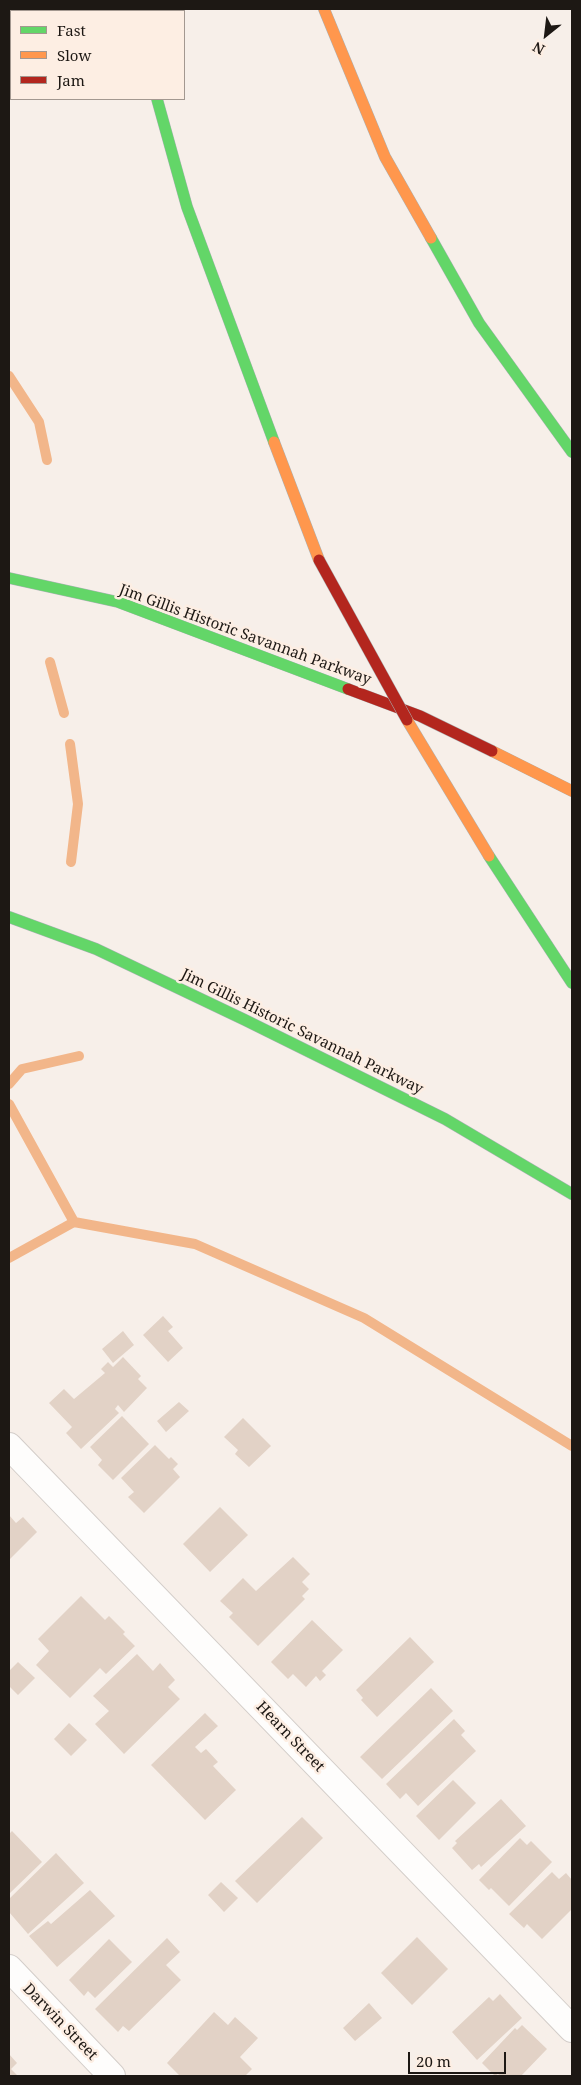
<!DOCTYPE html>
<style>
body{margin:0}
#map{position:relative;width:581px;height:2085px;overflow:hidden;background:#f7efe9;font-family:"Noto Serif",serif}
canvas{display:block}
.frame{position:absolute;inset:0;border:10px solid #1d1814;pointer-events:none}
.legend{position:absolute;left:10px;top:10px;width:175px;height:90px;box-sizing:border-box;background:#fdeee3;border:1px solid #a39890;margin:0;padding:6px 9px;list-style:none;font-size:15px;color:#1d1814}
.legend li{display:flex;align-items:center;gap:10px;height:25px}
.legend b{width:25px;border:1px solid #a39890}
.north{position:absolute;left:521px;top:10px;width:50px;height:50px;-webkit-text-stroke:4px #fdeee3;paint-order:stroke;rotate:209deg;font-size:14px;font-weight:700;line-height:20px;text-align:center;color:#1d1814}
.north::after{content:'';display:block;margin:auto;width:18px;height:22px;background:#1d1814;clip-path:polygon(50% 0,100% 100%,50% 72%,0 100%)}
.scale{position:absolute;left:408px;top:2052px;width:98px;height:22px;box-sizing:border-box;border:2px solid #1d1814;border-top:0;padding-left:6px;font-size:15px;line-height:18px;white-space:nowrap;color:#1d1814;-webkit-text-stroke:4px #fdeee3;paint-order:stroke}
</style>
<div id="map">
<canvas width="581" height="2085"></canvas>
<div class="frame"></div>
<ul class="legend">
<li><b style="height:6px;background:#63d668"></b>Fast</li>
<li><b style="height:6px;background:#ff974d"></b>Slow</li>
<li><b style="height:6px;background:#b3261e"></b>Jam</li>
</ul>
<div class="north">N</div>
<div class="scale">20 m</div>
</div>
<script>
const g = document.querySelector('canvas').getContext('2d');
g.lineJoin = 'round';
function poly(rows) {
  const path = new Path2D();
  for (const r of rows) {
    path.moveTo(r[0], r[1]);
    for (let i = 2; i < r.length; i += 2) path.lineTo(r[i], r[i + 1]);
  }
  return path;
}
function trace(path, color, width, dash) {
  g.strokeStyle = color;
  g.lineWidth = width;
  g.lineCap = dash ? 'butt' : 'round';
  g.setLineDash(dash || []);
  g.stroke(path);
}
function fillPath(path, color) {
  g.fillStyle = color;
  g.fill(path, 'evenodd');
}
function label(font, color, halo, rows, align = 'center') {
  g.font = font + ' "Noto Serif",serif';
  g.lineWidth = 5;
  g.setLineDash([]);
  g.textBaseline = 'middle';
  g.strokeStyle = halo;
  g.fillStyle = color;
  for (const [text, x, y, turn = 0] of rows) {
    g.save();
    g.translate(x, y);
    g.rotate((+turn || 0) * Math.PI / 180);
    g.textAlign = isNaN(turn) ? turn : align;
    if (halo) g.strokeText(text, 0, 0);
    g.fillText(text, 0, 0);
    g.restore();
  }
}
trace(poly([
 [9,376,39,422,47,460],
 [50,662,64,713],
 [70,744,78,804,71,862],
 [9,1084,22,1069,79,1056],
 [9,1104,74,1222],
 [9,1258,74,1222,195,1244,364,1318,572,1446]
]), '#f2b68a', 10);
fillPath(poly([
 [163,1316,173,1327,168,1331,183,1348,168,1362,143,1335],
 [123,1331,134,1345,113,1363,102,1349],
 [123,1357,141,1376,138,1379,147,1388,124,1412,118,1405,115,1409,119,1413,81,1449,66,1433,72,1427,49,1403,64,1389,74,1399,105,1373,101,1369,108,1362,113,1367],
 [179,1402,189,1411,166,1432,157,1421],
 [122,1416,149,1444,113,1480,98,1465,102,1460,90,1447],
 [243,1418,271,1446,249,1467,235,1454,238,1450,224,1437],
 [155,1445,169,1459,171,1457,178,1464,173,1469,180,1477,144,1513,128,1497,134,1492,121,1478],
 [220,1507,248,1535,210,1572,183,1544],
 [9,1515,16,1523,23,1517,37,1532,9,1560],
 [293,1557,310,1574,302,1582,309,1589,302,1596,305,1599,258,1646,229,1617,233,1613,220,1601,243,1578,256,1591],
 [81,1596,105,1620,109,1616,125,1632,123,1634,135,1646,106,1674,100,1668,70,1698,36,1665,49,1651,38,1639],
 [312,1620,343,1650,322,1671,326,1675,320,1681,316,1676,306,1687,293,1674,288,1679,271,1662],
 [410,1637,434,1662,377,1717,361,1700,363,1698,356,1690],
 [137,1654,153,1671,160,1663,175,1680,168,1687,180,1699,124,1754,95,1724,109,1711,93,1696],
 [18,1662,35,1678,18,1695,9,1686,9,1671],
 [431,1688,453,1711,382,1779,360,1757],
 [205,1713,218,1726,195,1747,201,1753,206,1749,218,1762,213,1766,236,1790,205,1820,151,1765],
 [454,1719,465,1731,461,1735,476,1751,418,1806,406,1793,400,1799,386,1784],
 [69,1723,87,1740,71,1756,54,1739],
 [453,1780,476,1803,439,1840,416,1816],
 [501,1799,526,1826,481,1867,479,1864,472,1870,452,1848,457,1843,455,1841],
 [302,1817,323,1838,257,1903,235,1881],
 [12,1831,42,1862,9,1894,9,1834],
 [520,1838,527,1845,531,1841,552,1862,509,1906,491,1888,489,1890,479,1880],
 [56,1853,84,1883,28,1934,9,1912,9,1899],
 [552,1872,559,1879,566,1873,572,1880,572,1909,542,1939,527,1924,524,1928,509,1914],
 [221,1882,238,1898,224,1912,208,1895],
 [90,1890,115,1916,57,1967,29,1936,48,1921,51,1924],
 [417,1937,448,1969,412,2005,381,1973],
 [167,1938,180,1952,166,1965,181,1980,129,2031,123,2026,118,2032,95,2009],
 [109,1939,132,1962,95,1998,88,1991,84,1996,69,1980],
 [500,1994,522,2018,477,2060,452,2032,489,1997,493,2001],
 [369,2003,382,2018,355,2041,343,2028],
 [214,2012,228,2025,235,2017,258,2038,240,2057,252,2069,245,2076,180,2076,167,2063],
 [522,2025,547,2049,521,2076,500,2076,498,2074,495,2076,482,2063,515,2028,517,2030],
 [9,2054,17,2063,11,2069,18,2076,9,2076]
]), '#e2d2c6');
const street = poly([
 [9,1446,572,2029],
 [9,1968,112,2076]
]);
const fast = poly([
 [132,9,133,11],
 [157,99,187,207,274,442],
 [431,238,479,323,572,452],
 [9,578,118,602,348,689],
 [489,856,572,983],
 [9,917,96,949,245,1020,445,1119,572,1194]
]);
const slow = poly([
 [324,9,385,157,431,238],
 [274,442,319,560],
 [492,751,572,791]
]);
const jam = poly([
 [348,689,420,716,492,751]
]);
trace(street, '#d3cdc9', 28);
trace(fast, '#abb2b5', 12);
trace(slow, '#abb2b5', 12);
trace(jam, '#abb2b5', 12);
trace(street, '#fefdfc', 26);
trace(fast, '#63d668', 11);
trace(slow, '#ff974d', 11);
trace(jam, '#b3261e', 11);
const slowBridge = poly([
 [407,720,489,856]
]);
const jamBridge = poly([
 [319,560,407,720]
]);
trace(slowBridge, '#abb2b5', 12, []);
trace(jamBridge, '#abb2b5', 12, []);
trace(slowBridge, '#ff974d', 11);
trace(jamBridge, '#b3261e', 11);
label('15px', '#1d1814', '#fdeee3', [
 ["Jim Gillis Historic Savannah Parkway",245,635,20],
 ["Jim Gillis Historic Savannah Parkway",302,1032,26],
 ["Hearn Street",290,1737,46],
 ["Darwin Street",60,2022,46]
]);
</script>
